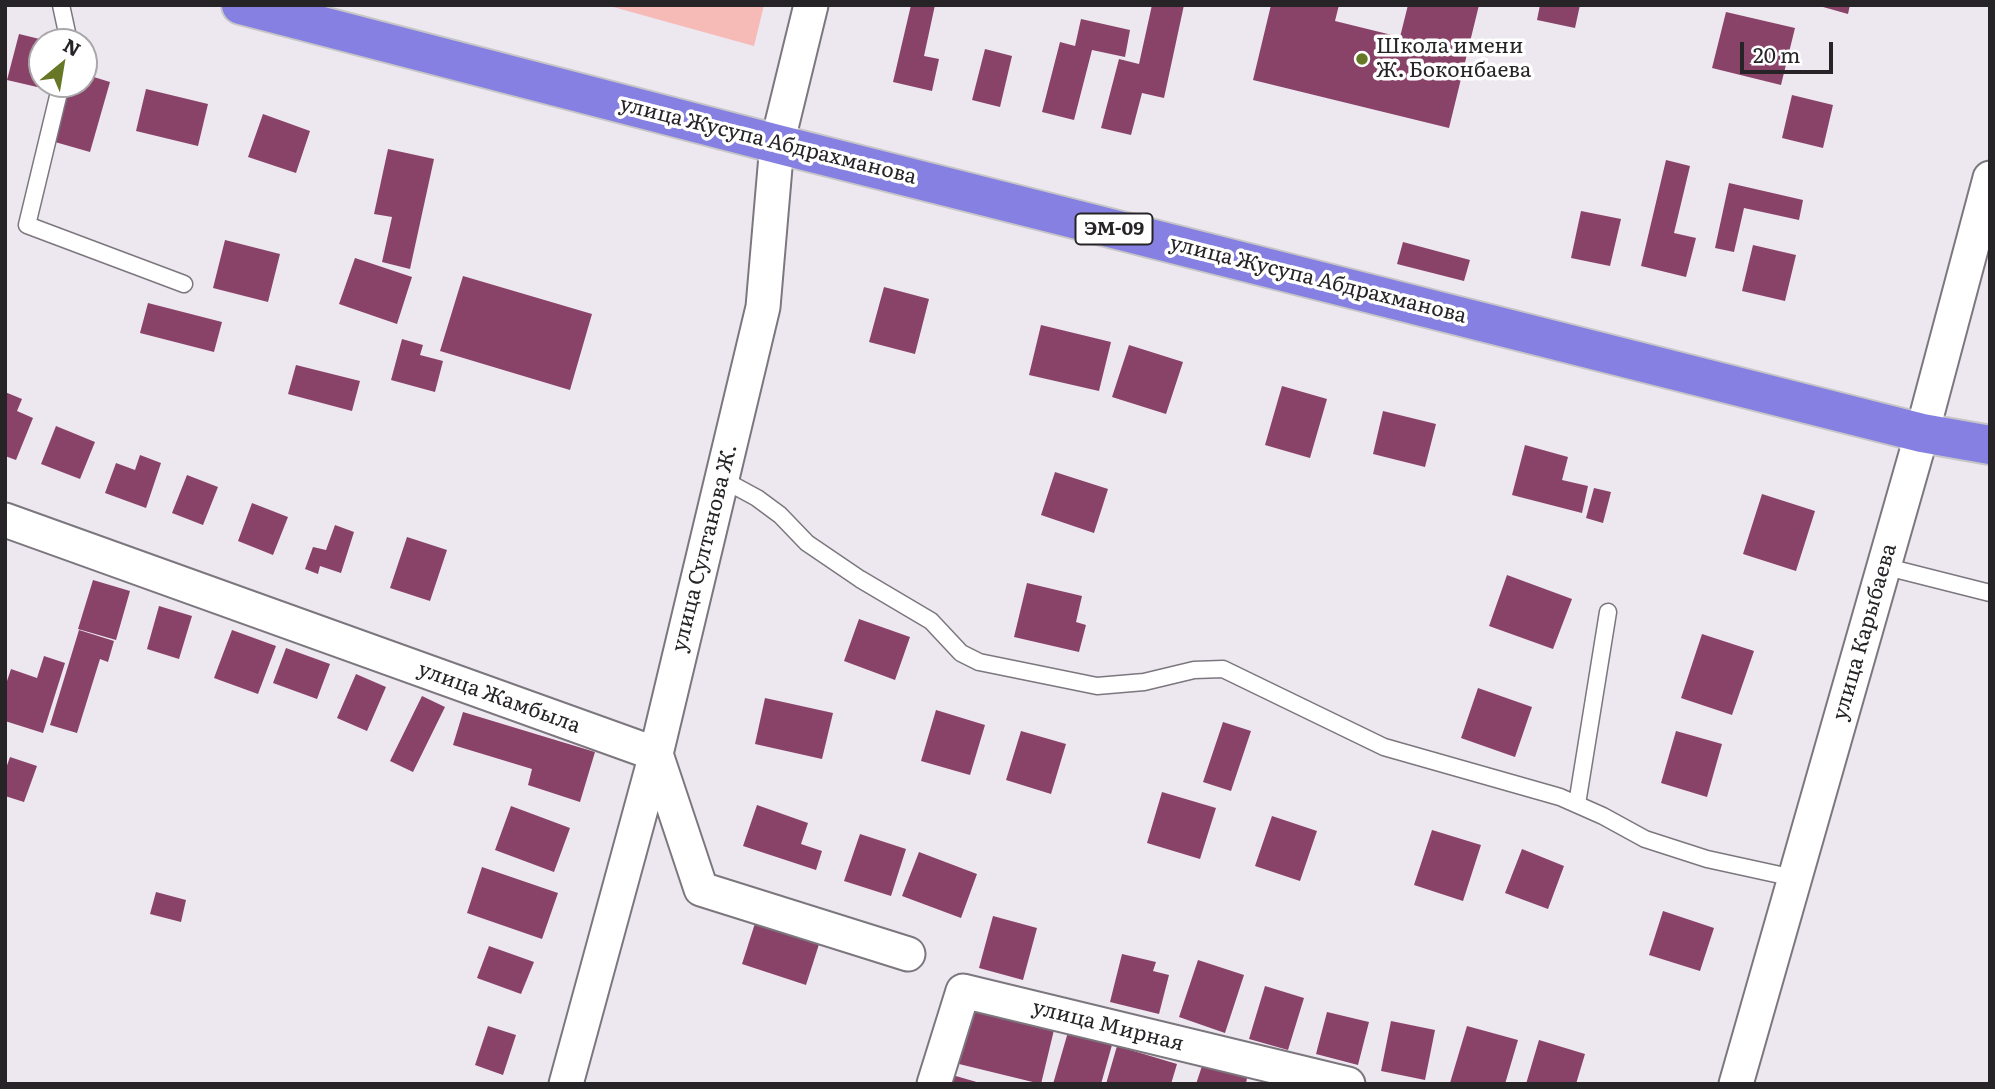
<!DOCTYPE html>
<meta charset="utf-8">
<style>
body{margin:0}
#map{position:relative;width:1995px;height:1089px;overflow:hidden;background:#ede7f0;font-family:Literata,serif}
canvas{display:block}
.frame{position:absolute;inset:0;border:7px solid #272427;pointer-events:none}
.north{position:absolute;left:28px;top:28px;width:70px;height:70px;box-sizing:border-box;background:#fff;border:2px solid #a9a7a9;border-radius:50%;rotate:30deg;font-size:19px;font-weight:700;line-height:28px;text-align:center;color:#272427}
.north::after{content:'';display:block;margin:auto;width:24px;height:32px;background:#667826;clip-path:polygon(50% 0,100% 100%,50% 72%,0 100%)}
.scale{position:absolute;left:1740px;top:42px;width:93px;height:32px;box-sizing:border-box;border:4px solid #272427;border-top:0;padding-left:9px;font-size:21px;line-height:24px;white-space:nowrap;color:#272427;-webkit-text-stroke:5px #fff;paint-order:stroke}
</style>
<div id="map">
<canvas width="1995" height="1089"></canvas>
<div class="frame"></div>
<div class="north">N</div>
<div class="scale">20 m</div>
</div>
<script>
const g = document.querySelector('canvas').getContext('2d');
g.lineJoin = 'round';
function fillPath(path, color) {
  g.fillStyle = color;
  g.fill(path, 'evenodd');
}
function poly(rows) {
  const path = new Path2D();
  for (const r of rows) {
    path.moveTo(r[0], r[1]);
    for (let i = 2; i < r.length; i += 2) path.lineTo(r[i], r[i + 1]);
  }
  return path;
}
function trace(path, color, width, dash) {
  g.strokeStyle = color;
  g.lineWidth = width;
  g.lineCap = dash ? 'butt' : 'round';
  g.setLineDash(dash || []);
  g.stroke(path);
}
function label(font, color, halo, rows, align = 'center') {
  g.font = font + ' Literata,serif';
  g.lineWidth = 7;
  g.setLineDash([]);
  g.textBaseline = 'middle';
  g.strokeStyle = halo;
  g.fillStyle = color;
  for (const [text, x, y, turn = 0] of rows) {
    g.save();
    g.translate(x, y);
    g.rotate((+turn || 0) * Math.PI / 180);
    g.textAlign = isNaN(turn) ? turn : align;
    if (halo) g.strokeText(text, 0, 0);
    g.fillText(text, 0, 0);
    g.restore();
  }
}
fillPath(poly([
 [606,5,764,5,754,46]
]), '#f6bab7');
fillPath(poly([
 [911,5,935,5,924,56,939,59,932,91,893,82],
 [1152,5,1184,5,1164,98,1142,93,1131,135,1101,128,1119,59,1139,64],
 [1271,5,1339,5,1335,21,1400,37,1408,5,1479,5,1449,128,1253,80],
 [1540,5,1580,5,1575,28,1537,20],
 [1816,5,1850,5,1848,14],
 [1726,12,1795,28,1781,85,1712,68],
 [1081,19,1130,30,1125,57,1092,50,1074,120,1042,112,1060,42,1075,46],
 [19,34,48,41,42,42,42,84,51,84,50,90,7,80],
 [985,49,1012,56,1000,107,972,100],
 [84,74,110,82,90,152,55,142,71,84,84,84],
 [146,89,208,104,198,146,136,131],
 [1792,95,1833,105,1823,148,1782,138],
 [263,114,310,131,296,173,248,157],
 [388,149,434,159,410,269,382,262,392,217,374,214],
 [1666,160,1690,166,1674,233,1696,238,1686,277,1641,266],
 [1729,183,1803,200,1799,220,1744,208,1734,252,1715,248],
 [1581,211,1621,219,1610,266,1571,258],
 [225,240,280,254,268,302,213,288],
 [1403,242,1470,260,1464,281,1397,264],
 [1753,245,1796,255,1785,301,1742,291],
 [355,258,412,277,397,324,339,304],
 [463,276,592,314,570,390,440,351],
 [884,287,929,299,915,354,869,342],
 [148,303,222,322,214,352,140,333],
 [1041,325,1111,342,1099,391,1029,375],
 [402,339,423,345,420,355,443,361,435,392,391,380],
 [1129,345,1183,362,1166,414,1112,397],
 [296,365,360,381,352,411,288,394],
 [1282,386,1327,399,1310,458,1265,445],
 [5,392,22,399,17,411,33,418,16,460,5,456],
 [1383,411,1436,424,1425,467,1373,454],
 [56,426,95,442,80,479,41,464],
 [1525,445,1568,457,1562,480,1588,486,1582,513,1512,495],
 [140,455,161,463,146,508,105,493,116,463,135,470],
 [1055,472,1108,489,1094,533,1041,515],
 [187,475,218,487,203,525,172,513],
 [1594,488,1611,492,1603,523,1586,518],
 [1762,494,1815,511,1796,571,1743,554],
 [252,503,288,517,273,555,238,541],
 [335,525,354,532,341,573,320,566,318,574,305,569,313,547,326,550],
 [407,537,447,550,430,601,390,588],
 [1507,575,1572,599,1553,649,1489,626],
 [93,580,130,591,116,640,78,629],
 [1027,583,1082,596,1076,622,1086,625,1079,652,1014,637],
 [159,606,192,616,179,659,147,649],
 [859,619,910,637,895,680,844,661],
 [79,630,114,641,108,662,100,659,77,733,50,725],
 [232,630,276,646,258,694,214,678],
 [1702,634,1754,651,1732,715,1681,698],
 [286,648,330,664,317,699,273,683],
 [44,656,65,663,43,733,5,721,5,687,11,669,37,678],
 [356,674,386,687,367,731,337,718],
 [1478,688,1532,707,1515,757,1461,738],
 [422,696,445,707,413,772,390,761],
 [765,698,833,713,822,759,755,744],
 [936,710,985,725,970,775,921,761],
 [463,712,595,752,580,802,528,785,532,769,453,745],
 [1223,722,1251,731,1231,791,1203,782],
 [1021,731,1066,744,1051,794,1006,780],
 [1676,731,1722,744,1707,797,1661,783],
 [10,757,37,766,24,802,5,796,5,771],
 [1162,792,1216,808,1200,859,1147,843],
 [757,805,808,823,801,844,822,851,816,870,743,846],
 [511,806,570,828,554,872,495,850],
 [1272,816,1317,831,1300,881,1255,866],
 [1432,830,1481,845,1463,901,1414,885],
 [860,834,906,849,891,896,844,881],
 [1522,849,1564,866,1548,909,1505,893],
 [919,852,977,874,961,918,902,896],
 [482,867,558,893,542,939,467,913],
 [156,892,186,900,181,922,150,914],
 [1663,911,1714,928,1700,971,1649,955],
 [993,916,1037,928,1023,980,979,968],
 [757,917,821,938,806,985,742,964],
 [489,946,534,962,521,994,477,978],
 [1122,954,1156,962,1153,971,1169,975,1159,1014,1110,1002],
 [1198,960,1244,975,1225,1033,1179,1017],
 [1265,986,1304,998,1288,1050,1249,1039],
 [972,1011,1054,1030,1041,1084,959,1064],
 [1327,1012,1369,1022,1358,1065,1316,1054],
 [1391,1021,1435,1030,1425,1080,1381,1071],
 [488,1026,516,1035,503,1075,475,1065],
 [1467,1026,1518,1040,1505,1084,1450,1083],
 [1068,1032,1112,1045,1101,1084,1053,1084],
 [1539,1040,1585,1054,1576,1084,1526,1084],
 [1117,1046,1177,1064,1171,1084,1106,1084],
 [1202,1066,1247,1078,1246,1084,1196,1084],
 [949,1074,980,1083,980,1084,946,1084]
]), '#8a4368');
const lane = poly([
 [61,5,69,42],
 [61,84,27,225,184,284],
 [722,479,757,498,780,515,807,543,860,579,931,621,961,653,979,662,1097,686,1144,682,1194,670,1223,669,1384,747,1560,797,1603,816,1645,839,1707,859,1794,878],
 [1883,566,1990,593],
 [1577,804,1608,612]
]);
const street = poly([
 [5,520,656,754,701,889,908,954],
 [566,1084,656,754,763,307,777,144,811,5],
 [934,1084,963,991,1348,1084],
 [1736,1084,1922,433,1990,178]
]);
const highway = poly([
 [241,5,777,144,1922,433,1990,445]
]);
trace(lane, '#7c767e', 19);
trace(street, '#7c767e', 37);
trace(highway, '#c7c6c7', 42);
trace(lane, '#fff', 16);
trace(street, '#fff', 33);
trace(highway, '#8580e1', 38);
for (const [x, y, r, color] of [
 [1362,59,7,"#667826"]
]) {
  const dot = new Path2D();
  dot.arc(x, y, r, 0, 2 * Math.PI);
  g.fillStyle = color;
  g.fill(dot);
  trace(dot, '#fff', 2.5);
}
for (const [x, y, w] of [
 [1114,229,77]
]) {
  const box = new Path2D();
  box.roundRect(x - w / 2, y - 15.5, w, 31, 5);
  g.fillStyle = '#fff';
  g.fill(box);
  trace(box, '#272427', 2);
}
label('bold 19px', '#272427', null, [
 ["ЭМ-09",1114,229]
]);
label('21px', '#272427', '#fff', [
 ["Школа имени",1376,47],
 ["Ж. Боконбаева",1376,71]
], 'left');
label('21px', '#272427', '#fff', [
 ["улица Жусупа Абдрахманова",768,141,14],
 ["улица Жусупа Абдрахманова",1318,280,14],
 ["улица Султанова Ж.",705,548,-76],
 ["улица Карыбаева",1865,632,-74],
 ["улица Жамбыла",499,698,20],
 ["улица Мирная",1108,1026,14]
]);
</script>
